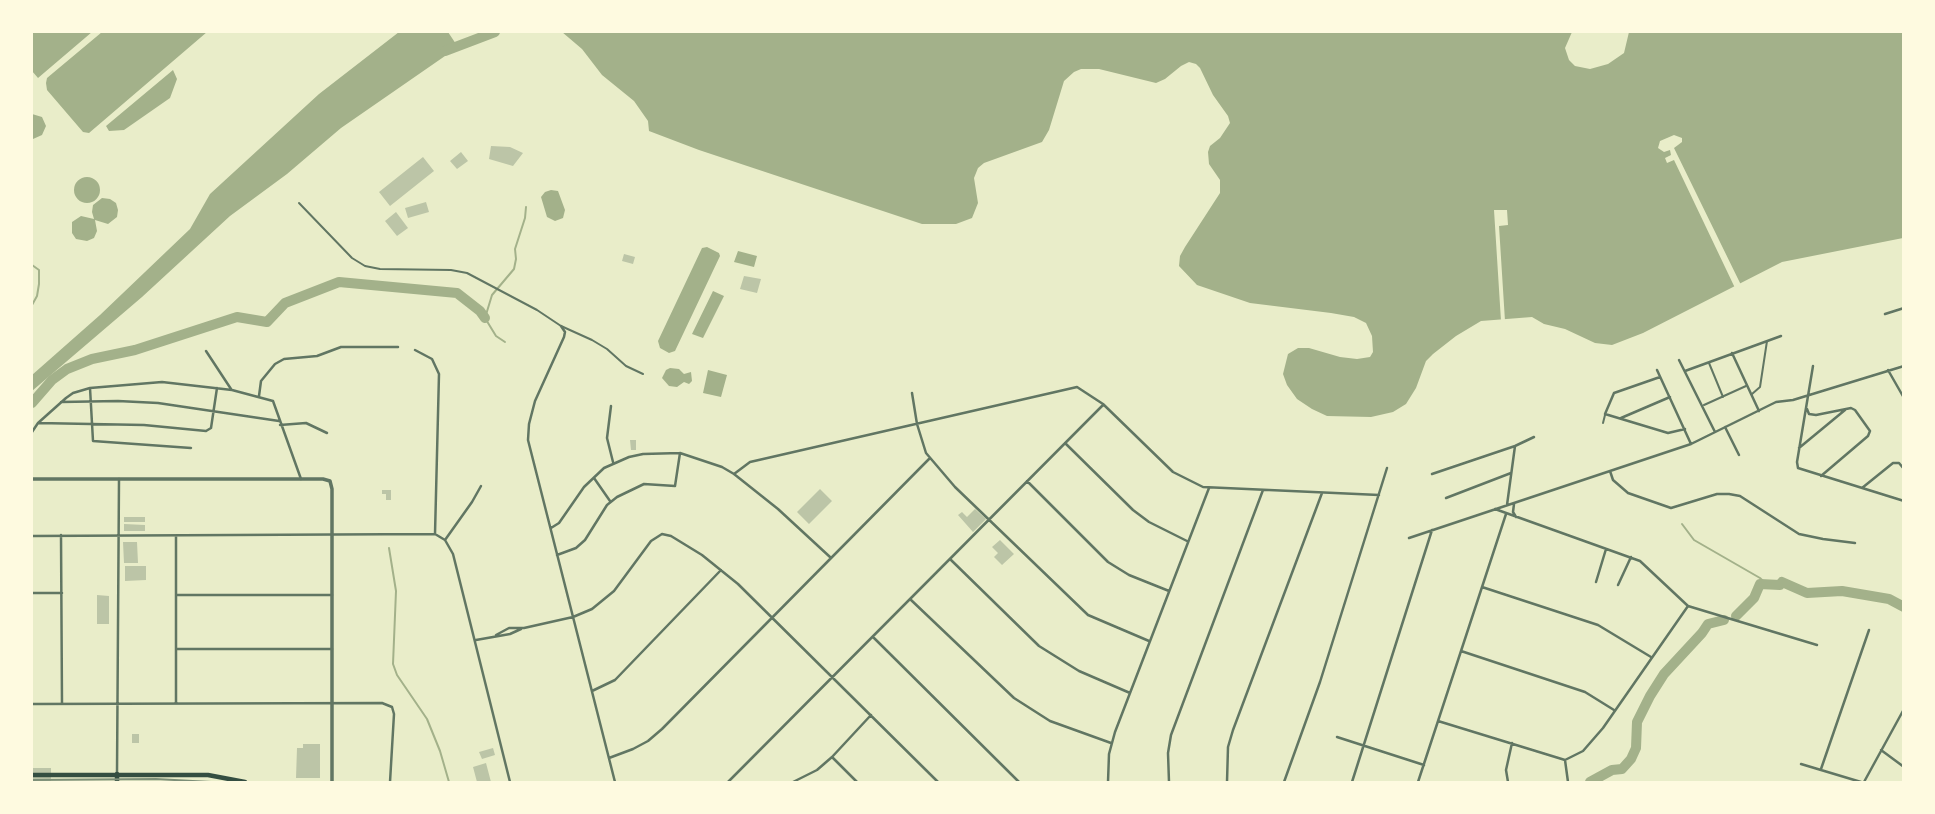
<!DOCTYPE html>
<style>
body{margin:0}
#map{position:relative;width:1935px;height:814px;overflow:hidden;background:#e9edc9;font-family:Quicksand,sans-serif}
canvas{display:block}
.frame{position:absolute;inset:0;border:33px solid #fefae0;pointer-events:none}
</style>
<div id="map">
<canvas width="1935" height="814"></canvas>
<div class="frame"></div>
</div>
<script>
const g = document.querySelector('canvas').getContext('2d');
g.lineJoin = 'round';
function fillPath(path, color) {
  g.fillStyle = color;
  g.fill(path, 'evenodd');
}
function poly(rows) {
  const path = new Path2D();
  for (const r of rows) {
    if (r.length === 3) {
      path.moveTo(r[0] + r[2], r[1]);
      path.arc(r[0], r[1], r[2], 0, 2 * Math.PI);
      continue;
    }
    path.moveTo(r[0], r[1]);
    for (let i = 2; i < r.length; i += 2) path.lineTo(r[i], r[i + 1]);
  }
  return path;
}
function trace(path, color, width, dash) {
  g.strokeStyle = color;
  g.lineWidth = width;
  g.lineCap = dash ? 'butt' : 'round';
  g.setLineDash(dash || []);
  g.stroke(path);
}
fillPath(poly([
 [32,32,92,32,38,78,32,71],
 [102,32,207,32,89,133,83,132,47,90,46,83,47,78],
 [399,32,448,32,458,47,341,128,287,174,230,216,142,297,32,391,32,375,100,315,190,229,210,194,319,94],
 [562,32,1572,32,1565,48,1569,60,1575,66,1590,69,1608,64,1624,53,1629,32,1903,32,1903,238,1782,262,1643,333,1612,345,1595,343,1565,329,1544,324,1532,317,1481,321,1456,336,1433,354,1426,361,1416,388,1406,404,1393,412,1371,417,1327,416,1312,409,1297,399,1287,385,1283,374,1288,354,1298,348,1309,348,1340,357,1357,359,1370,357,1373,352,1372,336,1366,323,1354,317,1331,313,1250,303,1197,285,1179,266,1180,256,1185,247,1220,193,1220,180,1209,164,1208,152,1210,146,1220,138,1230,123,1228,116,1213,95,1200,68,1196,64,1189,62,1181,66,1165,79,1156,83,1099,69,1081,69,1074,72,1064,81,1049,130,1042,142,984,163,978,168,974,178,978,203,972,218,956,224,922,224,699,150,649,131,648,121,634,101,602,75,582,49],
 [173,70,177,79,170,98,124,130,109,131,106,126],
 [32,114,42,117,46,126,42,135,33,139,32,139],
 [87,190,13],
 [551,190,558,191,565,210,563,218,555,221,547,217,541,197,545,192],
 [102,198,110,199,116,203,118,210,117,217,108,224,95,220,97,231,94,238,87,241,76,239,72,233,72,222,81,216,94,219,92,212,93,205],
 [707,247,719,253,720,256,675,351,669,353,660,348,658,341,702,248],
 [738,251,757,256,754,267,734,262],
 [713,291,724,296,703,338,692,334],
 [670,368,679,369,684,374,691,372,692,381,689,384,684,382,677,387,669,386,662,378,666,370],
 [708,370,727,375,721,397,703,393]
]), '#a3b18a');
fillPath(poly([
 [1674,135,1682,138,1682,142,1674,148,1741,285,1735,288,1674,160,1667,163,1665,158,1671,155,1670,150,1664,152,1658,148,1660,141],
 [1494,210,1507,210,1508,225,1499,226,1505,321,1501,321]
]), '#e9edc9');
trace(poly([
 [32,265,39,270,39,284,37,296,32,305],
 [505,342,496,336,485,318,492,295,514,269,516,259,515,249,525,218,526,207],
 [1682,524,1694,540,1760,578,1766,584],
 [389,548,396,591,393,664,397,675,427,719,440,751,449,782]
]), '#a3b18a', 2);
trace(poly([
 [445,51,495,32],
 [32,403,52,380,67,369,92,359,135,350,237,317,267,322,285,303,339,282,457,293,480,311,485,318],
 [1736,616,1754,598,1760,584,1780,585,1782,582,1807,593,1842,591,1889,599,1904,607],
 [1590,782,1612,770,1622,769,1631,759,1636,748,1637,722,1650,696,1664,674,1702,633,1708,624,1724,620]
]), '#a3b18a', 10);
fillPath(poly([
 [491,146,510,147,523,153,513,166,489,159],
 [461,152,468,161,457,169,450,161],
 [423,157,434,171,390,206,379,192],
 [426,202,429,212,408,218,405,208],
 [396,212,408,228,397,236,385,221],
 [624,254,635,257,633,264,622,261],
 [744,276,761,279,757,293,740,289],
 [630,440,636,440,636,450,631,450],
 [820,489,832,501,809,524,797,512],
 [382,490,391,490,391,500,386,500,386,494,382,494],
 [975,509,986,519,973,532,958,515,962,512,967,517],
 [124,517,145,517,145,522,124,522],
 [124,524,145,525,145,531,124,531],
 [1000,540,1014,554,1002,565,994,557,998,553,992,547],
 [123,542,137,542,138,563,124,563],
 [125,566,146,566,146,580,125,581],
 [97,595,109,596,109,624,97,624],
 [132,734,139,734,139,743,132,743],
 [303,744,320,744,320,778,296,778,297,748,303,748],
 [493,748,495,755,482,759,479,752],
 [486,763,491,782,477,782,473,767],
 [32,768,51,768,51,782,32,782]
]), '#bcc5a7');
trace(poly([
 [299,203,352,258,365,266,380,269,451,270,467,273,537,310,561,326,592,340,607,349,626,366,643,374],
 [1709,363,1723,397],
 [1752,394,1760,387,1767,341],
 [1704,405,1746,386],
 [1603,423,1605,415]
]), '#617663', 2);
trace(poly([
 [1885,314,1904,308],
 [561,326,565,332,564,337,535,401,529,424,528,440,615,782],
 [415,350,432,359,439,374,435,534],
 [206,351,231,389],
 [1732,353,1759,411],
 [1679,360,1715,432],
 [1813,366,1797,462,1798,468,1904,501],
 [1657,370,1691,444],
 [1888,370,1904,398],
 [1685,371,1781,336],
 [1660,377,1614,393,1605,414,1668,433,1685,429],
 [90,388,93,441,191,448],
 [912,393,917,424,926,453,955,487,1088,615,1149,641],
 [259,396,261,381,275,364,284,359,317,356,341,347,398,347],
 [61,402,118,401,158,403,279,421],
 [611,406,607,438,613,462],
 [1807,409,1809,414,1816,415,1851,408,1855,410,1870,431,1868,436,1821,476],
 [1621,418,1670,397],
 [38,423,144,425,206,431,211,428,217,388],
 [280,425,306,423,327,433],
 [1725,427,1739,455],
 [32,432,38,423,66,398,73,393,90,388,162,382,232,390,273,401,301,479],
 [1065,443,1133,510,1149,522,1187,541],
 [1799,448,1845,410],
 [1610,471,1613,480,1628,493,1671,508,1717,494,1729,494,1740,496,1799,534,1823,539,1855,543],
 [734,474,750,462,1077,387,1103,404,1173,472,1203,487,1379,495],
 [1432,474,1515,446,1534,437],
 [594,478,610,501],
 [1027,481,1108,562,1129,575,1169,591],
 [1862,488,1893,463,1899,463,1904,469],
 [1446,498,1511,473],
 [1514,504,1513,512,1516,517],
 [1507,505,1515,446],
 [1495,509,1640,561,1688,606,1817,645],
 [551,528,559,523,584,487,604,468,629,457,643,454,680,453,722,467,734,474,778,509,830,557],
 [61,535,62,704],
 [32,536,435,534,445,540,453,554,510,782],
 [176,536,176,703],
 [1409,538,1691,444,1776,402,1793,400,1904,366],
 [445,540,472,502,481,486],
 [557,555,576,548,585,540,607,505,617,497,644,484,675,486,680,453],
 [950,559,1039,646,1079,671,1130,693],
 [1596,582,1606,549],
 [1618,585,1631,557],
 [1482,587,1598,625,1651,657],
 [32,593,62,593],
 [176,595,332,595],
 [910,599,1014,698,1050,721,1111,743],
 [496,635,509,628,524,628,573,617,592,609,614,591,651,541,662,534,671,536,702,555,738,584,938,782],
 [873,637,1019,782],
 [476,640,510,634,521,629],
 [176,649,332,649],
 [1461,651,1585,692,1614,710],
 [592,691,615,680,721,570],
 [32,704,382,703,392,707,394,714,390,782],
 [1438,721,1565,760],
 [1337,737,1424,765],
 [1881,750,1904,767],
 [832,757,857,782],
 [609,758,633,749,648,741,662,729,929,459],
 [1565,760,1583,751,1603,728,1688,606],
 [1565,760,1568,782],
 [1801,764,1861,782],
 [1821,769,1869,630],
 [117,773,119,479],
 [728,782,1103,405],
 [793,782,817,770,832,757,871,715],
 [1108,782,1109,754,1115,732,1209,488],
 [1169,782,1168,753,1171,735,1263,490],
 [1227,782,1228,747,1233,730,1322,493],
 [1284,782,1320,682,1387,468],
 [1352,782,1432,530],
 [1418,782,1506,514],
 [1508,782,1506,770,1512,743],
 [1864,782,1904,709]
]), '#617663', 2.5);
trace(poly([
 [32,479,323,479,330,481,332,489,332,782]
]), '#617663', 3.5);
trace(poly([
 [117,782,117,774]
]), '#344e41', 4.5);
trace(poly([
 [32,775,208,775,245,782]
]), '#344e41', 4.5);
trace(poly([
 [32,780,156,779,211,782]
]), '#7c8e77', 2);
</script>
